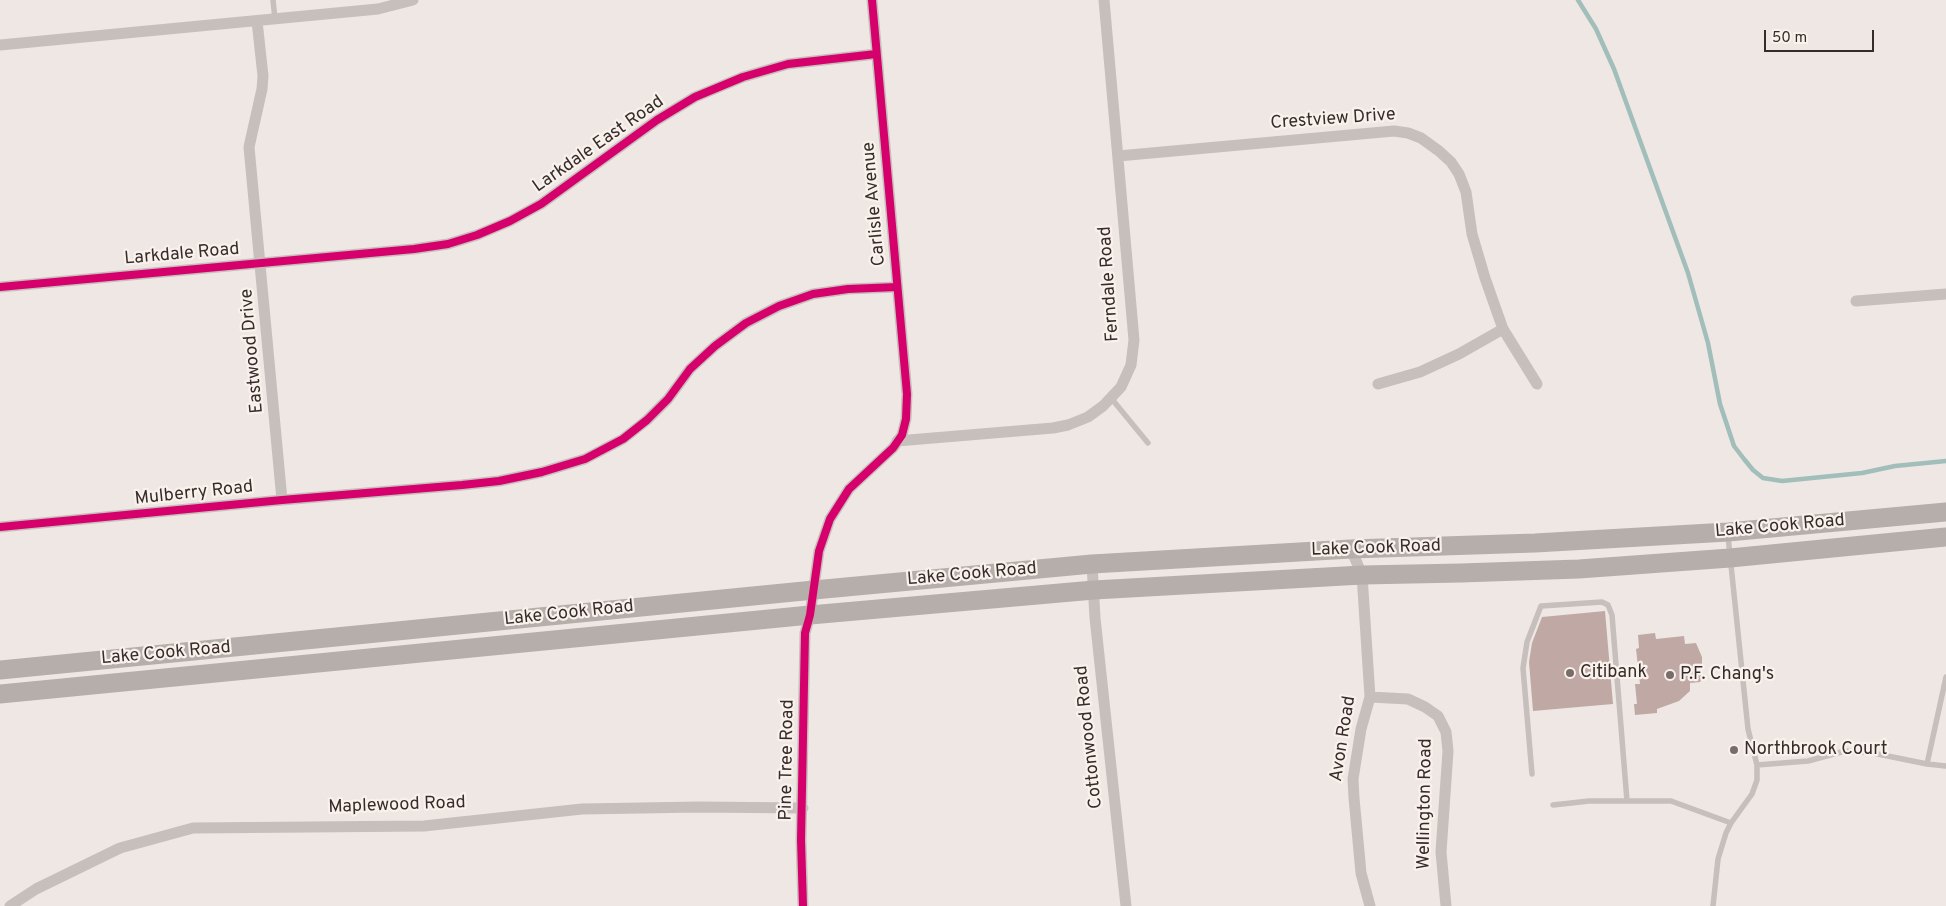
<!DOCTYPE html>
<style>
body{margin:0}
#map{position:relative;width:1946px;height:906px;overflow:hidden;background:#eee7e3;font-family:Overpass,sans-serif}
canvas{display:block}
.scale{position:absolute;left:1764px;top:30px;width:110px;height:22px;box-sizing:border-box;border:2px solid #382c2a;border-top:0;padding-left:6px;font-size:15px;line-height:18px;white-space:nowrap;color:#382c2a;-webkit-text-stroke:4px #f9f1ec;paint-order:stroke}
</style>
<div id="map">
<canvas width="1946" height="906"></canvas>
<div class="scale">50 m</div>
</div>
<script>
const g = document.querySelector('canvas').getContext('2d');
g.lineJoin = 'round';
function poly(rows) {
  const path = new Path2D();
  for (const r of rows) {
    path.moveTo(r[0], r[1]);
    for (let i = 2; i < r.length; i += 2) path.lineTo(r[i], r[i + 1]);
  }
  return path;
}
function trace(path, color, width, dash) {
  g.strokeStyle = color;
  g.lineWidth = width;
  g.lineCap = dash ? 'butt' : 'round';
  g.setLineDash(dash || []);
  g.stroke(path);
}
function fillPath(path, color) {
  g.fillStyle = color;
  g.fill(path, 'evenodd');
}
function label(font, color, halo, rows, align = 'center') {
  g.font = font + ' Overpass,sans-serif';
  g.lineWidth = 4.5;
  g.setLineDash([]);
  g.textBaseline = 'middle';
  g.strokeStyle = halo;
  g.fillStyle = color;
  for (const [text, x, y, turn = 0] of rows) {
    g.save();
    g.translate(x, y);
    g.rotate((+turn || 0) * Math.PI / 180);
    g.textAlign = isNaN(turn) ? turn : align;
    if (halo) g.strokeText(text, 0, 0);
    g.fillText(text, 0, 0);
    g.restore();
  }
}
trace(poly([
 [1578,0,1596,29,1614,69,1688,273,1708,343,1720,404,1734,446,1744,459,1753,470,1763,478,1782,481,1862,473,1895,466,1946,461]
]), '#a1beba', 4.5);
fillPath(poly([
 [1605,611,1613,704,1533,711,1529,662,1532,643,1542,617],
 [1655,633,1656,639,1684,636,1685,644,1696,643,1702,657,1702,678,1700,682,1690,683,1690,691,1679,701,1657,709,1657,713,1635,715,1634,704,1637,704,1635,684,1640,684,1636,649,1639,648,1638,635]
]), '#c0a9a5');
trace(poly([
 [273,0,275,19],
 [1111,398,1148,443],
 [1927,764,1946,677],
 [1757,765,1808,761,1845,751,1873,753,1927,764,1946,766],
 [1532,774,1523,668,1527,642,1541,606,1602,602,1608,605,1612,615,1627,801],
 [1553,805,1589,801,1671,801,1731,823],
 [1713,906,1718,859,1726,833,1731,823,1752,794,1757,780,1757,765,1748,729,1728,536]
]), '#c6bfbc', 5.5);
trace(poly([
 [257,21,263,76,262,89,249,147,282,500],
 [0,45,378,9,413,0],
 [1118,156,1394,131,1408,133,1421,138,1439,151,1451,162,1459,174,1466,192,1472,234,1485,278,1503,329,1537,384],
 [0,287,414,249,448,244,477,235,510,221,541,204,657,120,695,97,743,77,788,64,876,54],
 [1856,301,1946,294],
 [1378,384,1420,372,1459,354,1503,329],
 [897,441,1053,428,1068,425,1088,417,1103,406,1121,387,1131,365,1134,340,1104,0],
 [0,527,282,500,462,485,499,481,542,472,585,459,623,439,647,420,668,399,690,369,715,346,746,323,779,306,813,294,848,289,897,287],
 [1351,549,1362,575,1370,697,1361,729,1353,779,1354,798,1361,873,1370,906],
 [1092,564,1095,618,1126,906],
 [1370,697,1408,699,1425,707,1438,716,1446,732,1448,751,1441,852,1446,906],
 [10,906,36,889,120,848,193,828,424,826,582,809,700,807,803,808],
 [803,906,801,840,805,633,810,615,819,551,830,519,849,489,893,448,902,435,906,419,907,394,872,0]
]), '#c6bfbc', 11);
trace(poly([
 [0,670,814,590,1092,564,1351,549,1535,543,1728,532,1946,512],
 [0,694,810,615,1094,590,1362,575,1461,573,1579,569,1730,558,1946,537]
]), '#b5aeab', 19);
trace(poly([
 [0,287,414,249,448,244,477,235,510,221,541,204,657,120,695,97,743,77,788,64,876,54],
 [0,527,282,500,462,485,499,481,542,472,585,459,623,439,647,420,668,399,690,369,715,346,746,323,779,306,813,294,848,289,897,287],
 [803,906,801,840,805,633,810,615,819,551,830,519,849,489,893,448,902,435,906,419,907,394,872,0]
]), '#d6006c', 8);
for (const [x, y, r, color] of [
 [1570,673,5,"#786d6b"],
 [1670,675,5,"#786d6b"],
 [1734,750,5,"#786d6b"]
]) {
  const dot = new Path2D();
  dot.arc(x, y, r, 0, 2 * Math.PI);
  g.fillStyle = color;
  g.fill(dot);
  trace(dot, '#f9f1ec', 2);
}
label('18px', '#382c2a', '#f9f1ec', [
 ["Crestview Drive",1333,120,-4],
 ["Larkdale East Road",599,145,-35],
 ["Carlisle Avenue",875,204,-95],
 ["Larkdale Road",182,255,-5],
 ["Ferndale Road",1110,284,-94],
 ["Eastwood Drive",253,351,-95],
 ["Mulberry Road",194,494,-6],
 ["Lake Cook Road",1780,527,-5],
 ["Lake Cook Road",1376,549,-2],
 ["Lake Cook Road",972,575,-5],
 ["Lake Cook Road",569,614,-6],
 ["Lake Cook Road",166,654,-5],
 ["Cottonwood Road",1090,737,-96],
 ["Avon Road",1344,739,-81],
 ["Pine Tree Road",788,760,-89],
 ["Wellington Road",1426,804,-89],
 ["Maplewood Road",397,806,-2]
]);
label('18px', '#382c2a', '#f9f1ec', [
 ["Citibank",1580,673],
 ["P.F. Chang's",1680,675],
 ["Northbrook Court",1744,750]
], 'left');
</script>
